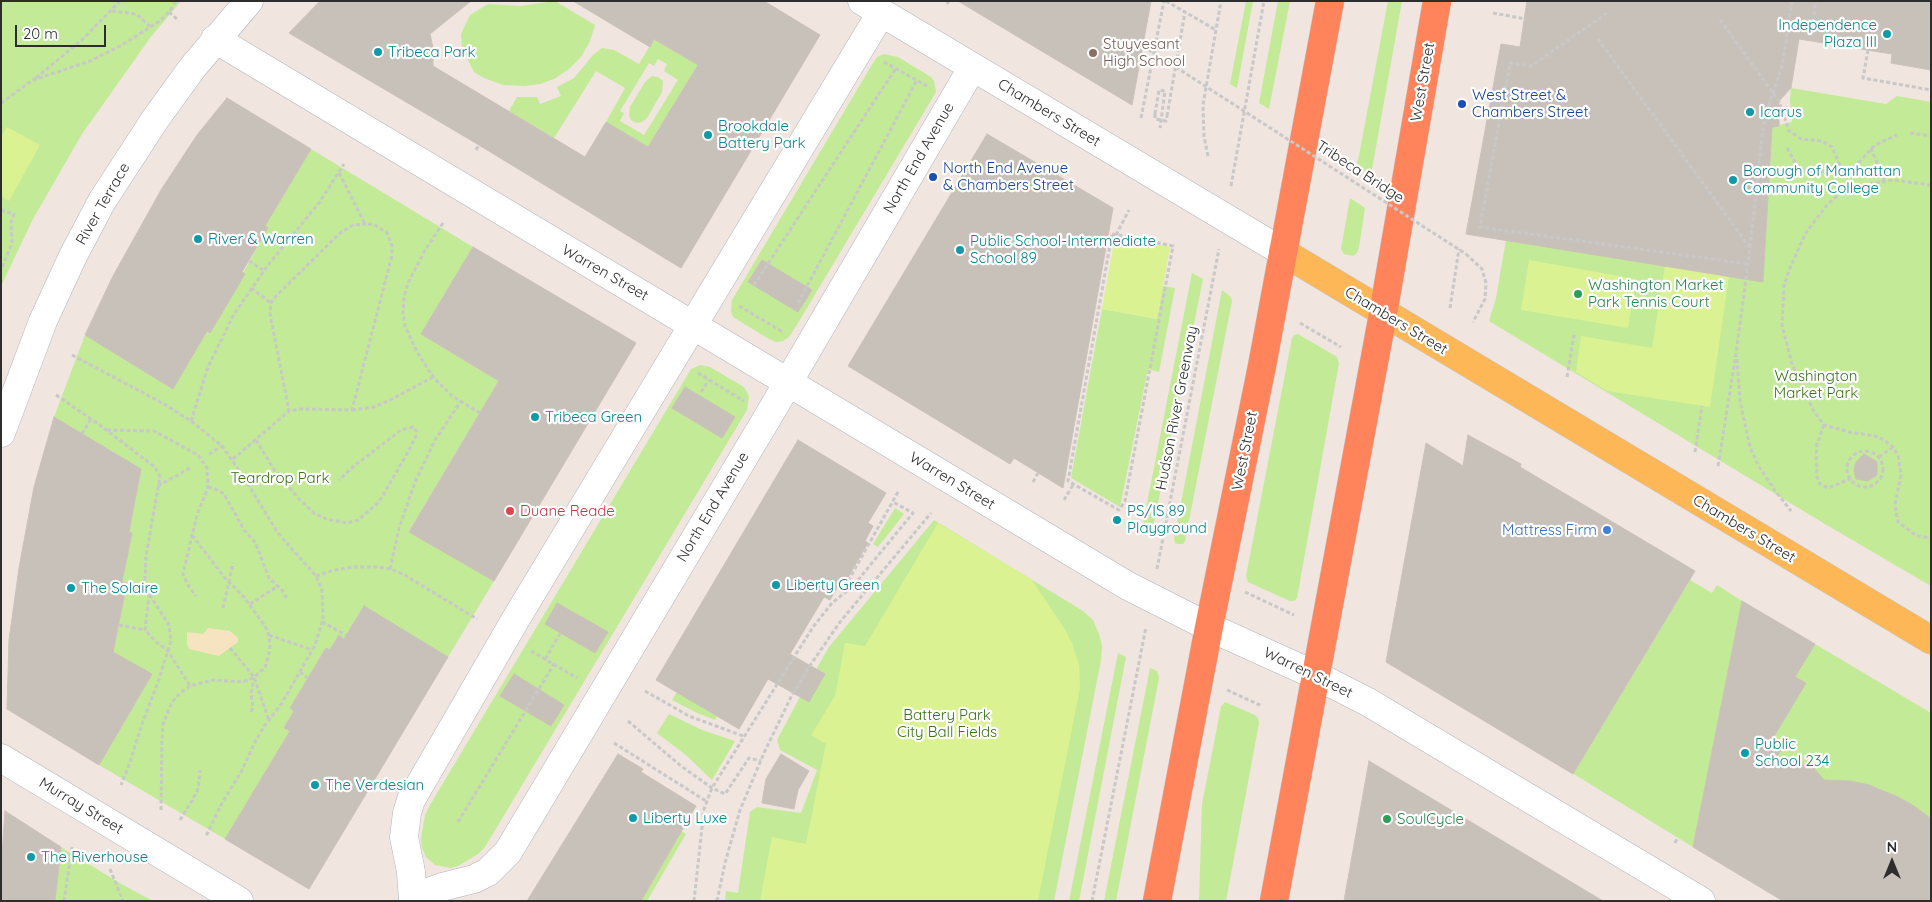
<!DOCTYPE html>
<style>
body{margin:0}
#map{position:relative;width:1932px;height:902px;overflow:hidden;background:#f0e5df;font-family:Quicksand,sans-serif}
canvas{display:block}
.frame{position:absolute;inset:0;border:2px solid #2d2d2d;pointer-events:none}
.north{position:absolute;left:1867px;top:837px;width:50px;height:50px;-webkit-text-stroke:4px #fff;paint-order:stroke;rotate:0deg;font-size:14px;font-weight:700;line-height:20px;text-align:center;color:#2d2d2d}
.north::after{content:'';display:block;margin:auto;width:18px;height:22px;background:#2d2d2d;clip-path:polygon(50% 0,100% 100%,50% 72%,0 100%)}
.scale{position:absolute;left:15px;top:25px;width:91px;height:22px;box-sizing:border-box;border:2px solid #2d2d2d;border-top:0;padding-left:6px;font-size:15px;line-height:18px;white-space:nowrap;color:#2d2d2d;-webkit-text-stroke:4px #fff;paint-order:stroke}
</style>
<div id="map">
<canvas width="1932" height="902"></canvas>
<div class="frame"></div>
<div class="north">N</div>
<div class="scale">20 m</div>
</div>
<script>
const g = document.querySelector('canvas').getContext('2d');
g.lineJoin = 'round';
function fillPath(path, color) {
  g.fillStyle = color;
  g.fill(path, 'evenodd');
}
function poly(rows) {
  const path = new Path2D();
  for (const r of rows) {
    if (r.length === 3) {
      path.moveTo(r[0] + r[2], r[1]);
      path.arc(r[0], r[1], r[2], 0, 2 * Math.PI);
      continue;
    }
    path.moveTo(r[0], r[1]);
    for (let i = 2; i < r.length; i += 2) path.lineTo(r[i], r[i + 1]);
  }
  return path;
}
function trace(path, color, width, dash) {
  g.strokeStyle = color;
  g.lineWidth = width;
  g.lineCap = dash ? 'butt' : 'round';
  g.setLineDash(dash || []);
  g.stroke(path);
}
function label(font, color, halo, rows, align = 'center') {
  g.font = font + ' Quicksand,sans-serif';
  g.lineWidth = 4.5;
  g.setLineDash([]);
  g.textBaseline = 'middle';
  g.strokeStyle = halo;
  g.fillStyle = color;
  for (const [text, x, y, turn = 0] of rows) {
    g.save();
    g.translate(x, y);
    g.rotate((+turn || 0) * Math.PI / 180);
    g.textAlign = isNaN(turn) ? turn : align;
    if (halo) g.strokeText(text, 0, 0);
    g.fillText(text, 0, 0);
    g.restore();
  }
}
fillPath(poly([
 [1,1,181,1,150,38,82,134,33,219,1,286],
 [555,1,595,25,590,41,581,57,569,69,554,79,540,84,524,86,503,85,484,78,474,72,462,48,461,34,470,15,488,4,520,6],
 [1246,1,1253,1,1237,88,1230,84],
 [1278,1,1290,1,1269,109,1259,103],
 [1388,1,1402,1,1371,175,1357,166],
 [654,39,698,65,648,147,606,122,625,88,596,71,554,138,509,111,517,97,537,97,540,104,561,96,557,87,574,78,593,55,602,48,614,50,639,64],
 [658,59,667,64,664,71,678,80,644,135,620,121,624,113,620,111,649,63,654,66],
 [884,54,898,57,931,77,934,81,936,92,795,328,789,337,783,341,776,342,769,339,733,317,731,311,732,300,873,63,877,57],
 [652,76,658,77,663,81,662,92,647,118,642,122,637,123,631,120,629,116,630,107,645,82],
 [1791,88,1886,104,1897,96,1931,102,1931,586,1825,524,1489,321,1496,298,1506,240,1763,281,1772,127,1792,122,1790,99],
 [311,149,473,247,421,334,499,381,409,531,494,581,448,657,363,607,345,639,339,635,330,650,326,648,290,708,294,711,284,728,290,731,225,839,99,765,151,675,109,650,110,640,116,639,125,593,127,584,122,582,132,533,129,532,141,469,54,417,85,335,173,389,207,331,210,333,268,228,265,226],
 [1350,198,1365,208,1359,247,1357,253,1353,256,1344,254,1341,249],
 [1192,273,1203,279,1152,533,1142,529],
 [1163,286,1175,288,1159,372,1148,369,1120,507,1071,478,1102,309,1157,319],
 [1222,290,1231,297,1232,301,1185,541,1183,544,1177,544,1175,543,1174,539],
 [1298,334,1337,357,1339,363,1297,598,1294,601,1290,601,1248,582,1246,576,1292,338,1294,335],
 [700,365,710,367,744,387,749,396,747,410,485,847,478,854,460,865,451,868,435,865,426,857,422,848,421,837,425,815,430,805,688,374,691,369],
 [895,508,904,514,878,547,873,544],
 [934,520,1083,611,1093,620,1099,634,1102,646,1101,660,1054,901,725,901,726,891,738,893,750,812,757,807,801,813,817,770,780,750,777,740,800,697,829,647],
 [1690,580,1712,593,1717,585,1742,601,1693,847,1572,773,1575,771],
 [1815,644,1931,713,1931,820,1913,806,1880,789,1850,781,1819,780,1813,767,1767,772,1770,743,1805,683,1795,677],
 [1118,653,1126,657,1079,901,1069,901],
 [1150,668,1157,671,1159,678,1116,901,1104,901],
 [677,692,717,716,715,720,697,713,672,700],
 [1225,702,1255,715,1258,718,1259,723,1226,901,1199,901,1202,804,1221,707],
 [669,714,702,730,735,741,712,780,687,756,657,733],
 [681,831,686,834,647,901,641,901],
 [61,847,123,885,153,901,55,901]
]), '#c3ea97');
fillPath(poly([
 [208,628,230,631,238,638,238,642,219,656,189,649,187,644,187,632,203,634]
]), '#f6e4c0');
fillPath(poly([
 [7,127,40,145,9,201,1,196,1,137],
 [1115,237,1170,247,1157,319,1102,309],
 [1529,260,1636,279,1628,328,1521,310],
 [1665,266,1729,276,1710,407,1607,391,1576,372,1581,336,1652,348],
 [938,523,1031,579,1063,626,1072,643,1079,665,1080,688,1038,901,760,901,772,837,806,844,826,744,811,735,835,696,845,643,865,646]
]), '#dbf292');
const building = poly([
 [320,1,471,1,430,34,433,48,433,66,585,157,606,122,648,147,698,65,654,39,650,47,573,1,764,1,820,35,681,268,474,142,289,33,320,1],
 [958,1,1151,1,1132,105,958,1],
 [1527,1,1931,1,1931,70,1891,63,1892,54,1799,39,1791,88,1779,101,1779,126,1772,127,1763,282,1466,234,1501,44,1520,47,1527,1],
 [227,98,311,149,265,226,268,228,242,272,245,274,210,333,207,331,173,389,85,335,113,276,161,190,197,135,227,98],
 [987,134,1113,208,1063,488,1014,458,1010,464,848,366,987,134],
 [473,247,636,343,494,581,409,532,499,381,421,334,473,247],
 [762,260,812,290,798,312,748,282,762,260],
 [685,387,735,417,722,438,672,408,685,387],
 [54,417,141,469,129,532,132,533,122,582,127,583,113,652,152,674,99,765,7,709,9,640,19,568,34,487,54,417],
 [1468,435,1521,464,1520,467,1695,571,1573,774,1386,662,1426,443,1463,466,1468,435],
 [798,440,886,493,868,523,873,526,865,541,868,543,843,586,839,584,830,600,824,597,790,654,825,674,809,702,768,679,739,729,656,680,798,440],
 [1864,454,1877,462,1877,475,1868,481,1856,479,1854,470,1856,462,1864,454],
 [1742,601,1815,644,1795,677,1806,683,1770,743,1781,750,1772,764,1808,764,1812,766,1824,780,1850,781,1869,785,1898,797,1914,806,1931,819,1931,901,1783,901,1693,847,1742,601],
 [557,603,608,632,595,653,545,624,557,603],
 [364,606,448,657,309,889,225,839,290,731,284,728,294,711,290,708,326,648,330,650,339,635,344,639,364,606],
 [514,674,564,705,551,726,500,696,514,674],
 [618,754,643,769,641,772,696,806,641,901,527,901,618,754],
 [781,754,809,771,798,790,794,809,762,803,766,779,781,754],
 [1369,761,1603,901,1344,901,1369,761],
 [5,811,61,847,55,901,1,901,1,868,5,811]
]);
fillPath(building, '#c8c1ba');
trace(building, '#ccc1b8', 1);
const minor = poly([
 [862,1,1283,252],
 [215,39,1128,586,1209,627,1315,675,1368,702,1701,901],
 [1,433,43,321,73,256,102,201,156,118,193,67,249,1],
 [1,758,239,901],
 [413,900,411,872,404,837,407,813,411,800,514,622,881,13],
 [413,901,426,893,442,887,474,879,488,872,508,852,769,415,972,68]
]);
const major = poly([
 [1283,252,1931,640]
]);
const highway = poly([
 [1157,901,1209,627,1262,366,1330,1],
 [1274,901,1383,314,1437,1]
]);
trace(minor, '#afb5be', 29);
trace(major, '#c8c8c8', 29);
trace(highway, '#c8c8c8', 29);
trace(poly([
 [1166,1,1216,30],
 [947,4,949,1],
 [112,11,136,14,151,27],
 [169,12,178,20],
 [1493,13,1526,19],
 [1607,13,1531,66,1510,63,1480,227,1748,264],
 [1720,20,1779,101,1789,131,1801,139,1822,141,1832,147,1850,188],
 [1812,28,1816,1],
 [1598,39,1750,248],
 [1868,50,1863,78,1931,90],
 [884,62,927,86],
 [36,78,84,38,120,1],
 [1,103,33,80,90,61,122,45,160,21,169,12,176,1],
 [1155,114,1159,90,1165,91,1160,128],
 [1167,116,1185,12],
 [1141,118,1164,1],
 [1910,133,1931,136],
 [1787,148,1796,164,1805,171,1824,171,1839,162],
 [1871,148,1884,181],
 [476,150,479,145],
 [1208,156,1204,136,1203,105,1221,1],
 [339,173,365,224],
 [1845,177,1875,145,1897,135],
 [1931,185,1894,180,1861,185,1850,188,1839,194,1827,205,1805,234,1790,268,1784,285,1782,325,1792,364,1813,410,1824,425,1849,432,1875,436,1884,440,1893,447,1898,455,1901,475,1895,505,1898,522,1917,536,1931,538],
 [1231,186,1264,1],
 [1,210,14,214,11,223,12,243,1,270],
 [443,223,424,252,408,283,404,297,403,313,405,326,417,352,433,377,452,396,480,413],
 [368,224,375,225,387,233,392,246,392,255,352,410,301,409,289,411,270,314,271,303,276,296,339,234,353,225,368,224],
 [1112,234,1173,246,1125,501,1119,510,1068,481,1112,234],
 [1116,235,1129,210],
 [1466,254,1482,269,1486,283,1485,299,1473,322],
 [249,261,263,270],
 [754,285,896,68],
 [251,288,271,303],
 [798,303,917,80],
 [739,306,783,332],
 [1450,308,1459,249],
 [1300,323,1341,347],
 [72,355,164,404,191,421,222,446,245,479,277,532,316,576,322,590,323,619,315,645,282,703,265,725,255,742,241,772,222,803,206,836],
 [1737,359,1740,401,1750,447,1758,465,1773,488,1791,511],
 [698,373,744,401],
 [1567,377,1574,335],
 [701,392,709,380],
 [56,395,97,423,155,467,160,477,146,556,145,579,148,592,169,625,171,641,158,682,142,724,129,765,121,785],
 [352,410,374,407,392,399,433,377],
 [191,421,208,367,234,314,268,265,319,203,344,164],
 [1824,425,1817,444,1816,456,1817,477,1820,484,1828,488,1850,479],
 [107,430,154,431,198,455,207,468,208,487,197,515,183,574,188,585,196,596],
 [82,434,91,419],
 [256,440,273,468,299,499,314,513,326,519,347,523,358,520,379,502,408,452,416,436,416,430,413,427,401,430,354,466,339,480],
 [1865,469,18],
 [1695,452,1702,406],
 [209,454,222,446],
 [1879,457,1893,447],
 [233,459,289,411],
 [1718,466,1736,354,1750,248,1763,127,1770,101,1782,66,1792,1],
 [1033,482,1038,473],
 [158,486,190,468],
 [208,487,215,489,224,494,244,530,255,542,269,578,282,590,287,599],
 [1064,500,1073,485],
 [390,569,399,528,415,482,435,440,461,401],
 [1157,569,1219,249],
 [316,576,334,570,354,567,378,567,390,569,403,574,477,619],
 [842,592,898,492],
 [1245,592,1294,615],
 [149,594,145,630,155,641,168,651,190,686],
 [250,604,278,586],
 [223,608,233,563],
 [322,622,346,635],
 [119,625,145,630],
 [269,635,312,650],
 [230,648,254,677,269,721],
 [531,651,577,678],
 [545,659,560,634],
 [300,672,308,678],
 [1227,690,1262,706],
 [645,691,689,716,743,736],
 [251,712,253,707,251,694,254,678],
 [628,721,681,766,712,788,725,794,749,758,761,761],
 [614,743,706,801],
 [161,810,162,739,163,724,172,702,180,693,190,686,213,680,243,682,254,677,265,668,270,649,269,635,265,626,243,596,224,577,192,535],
 [180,820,193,799,198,789,200,770],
 [458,822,554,664],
 [1675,843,1678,837],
 [110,869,123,901],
 [64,901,72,847],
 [694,901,704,809,712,788,813,627,832,603,853,586,913,513,893,502],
 [717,901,725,863,740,810,764,753,791,697,809,667,840,622,931,513],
 [1092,901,1146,627]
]), '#c8c8c8', 3, [4, 2.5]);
trace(minor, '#fff', 28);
trace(major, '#fdb757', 28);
trace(highway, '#ff845b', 28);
trace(poly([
 [1143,46,1466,254],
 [1155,114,1155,119,1166,121,1167,116]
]), '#c8c8c8', 3, [4, 2.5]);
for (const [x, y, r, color] of [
 [1887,34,5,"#0f9aa8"],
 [378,52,5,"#0f9aa8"],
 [1093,53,5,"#8d6e63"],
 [1462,104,5,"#1a4fb4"],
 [1750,112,5,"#0f9aa8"],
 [708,135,5,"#0f9aa8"],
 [933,177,5,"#1a4fb4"],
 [1733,180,5,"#0f9aa8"],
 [198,239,5,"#0f9aa8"],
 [960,250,5,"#0f9aa8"],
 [1578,294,5,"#2e9e5b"],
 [535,417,5,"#0f9aa8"],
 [510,511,5,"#e0444e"],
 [1117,520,5,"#0f9aa8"],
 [1607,530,5,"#3f7fe0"],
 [776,585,5,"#0f9aa8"],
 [71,588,5,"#0f9aa8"],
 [1745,753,5,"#0f9aa8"],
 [315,785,5,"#0f9aa8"],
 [633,818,5,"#0f9aa8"],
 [1387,819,5,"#2e9e5b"],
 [31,857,5,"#0f9aa8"]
]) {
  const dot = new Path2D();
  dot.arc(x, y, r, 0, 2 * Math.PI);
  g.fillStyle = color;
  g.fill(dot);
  trace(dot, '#fff', 2);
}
label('15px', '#0d838f', '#fff', [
 ["Independence",1877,25,"right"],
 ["Plaza III",1877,42,"right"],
 ["Tribeca Park",388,52],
 ["Icarus",1760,112],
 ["Brookdale",718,126],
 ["Battery Park",718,143],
 ["Borough of Manhattan",1743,171],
 ["Community College",1743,188],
 ["River & Warren",208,239],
 ["Public School-Intermediate",970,241],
 ["School 89",970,258],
 ["Tribeca Green",545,417],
 ["PS/IS 89",1127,511],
 ["Playground",1127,528],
 ["Liberty Green",786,585],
 ["The Solaire",81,588],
 ["Public",1755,744],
 ["School 234",1755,761],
 ["The Verdesian",325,785],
 ["Liberty Luxe",643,818],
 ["The Riverhouse",41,857]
], 'left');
label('15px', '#785e54', '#fff', [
 ["Stuyvesant",1103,44],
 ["High School",1103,61]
], 'left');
label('15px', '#2d2d2d', '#fff', [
 ["West Street",1423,82,-80],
 ["Chambers Street",1049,113,31],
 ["North End Avenue",919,158,-60],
 ["Tribeca Bridge",1360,172,33],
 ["River Terrace",103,204,-60],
 ["Warren Street",605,273,30],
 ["Chambers Street",1396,321,31],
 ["Hudson River Greenway",1177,408,-79],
 ["West Street",1245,451,-79],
 ["Warren Street",952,481,31],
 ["North End Avenue",713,507,-59],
 ["Chambers Street",1744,529,31],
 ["Warren Street",1308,673,26],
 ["Murray Street",81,806,31]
]);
label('15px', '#164399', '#fff', [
 ["West Street &",1472,95],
 ["Chambers Street",1472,112],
 ["North End Avenue",943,168],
 ["& Chambers Street",943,185]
], 'left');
label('15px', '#27864d', '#fff', [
 ["Washington Market",1588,285],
 ["Park Tennis Court",1588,302],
 ["SoulCycle",1397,819]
], 'left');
label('15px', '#3a7314', '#fff', [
 ["Washington",1816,376],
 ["Market Park",1816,393],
 ["Teardrop Park",280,478],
 ["Battery Park",947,715],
 ["City Ball Fields",947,732]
]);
label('15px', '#be3a42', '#fff', [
 ["Duane Reade",520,511]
], 'left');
label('15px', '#366cbe', '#fff', [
 ["Mattress Firm",1597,530]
], 'right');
</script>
